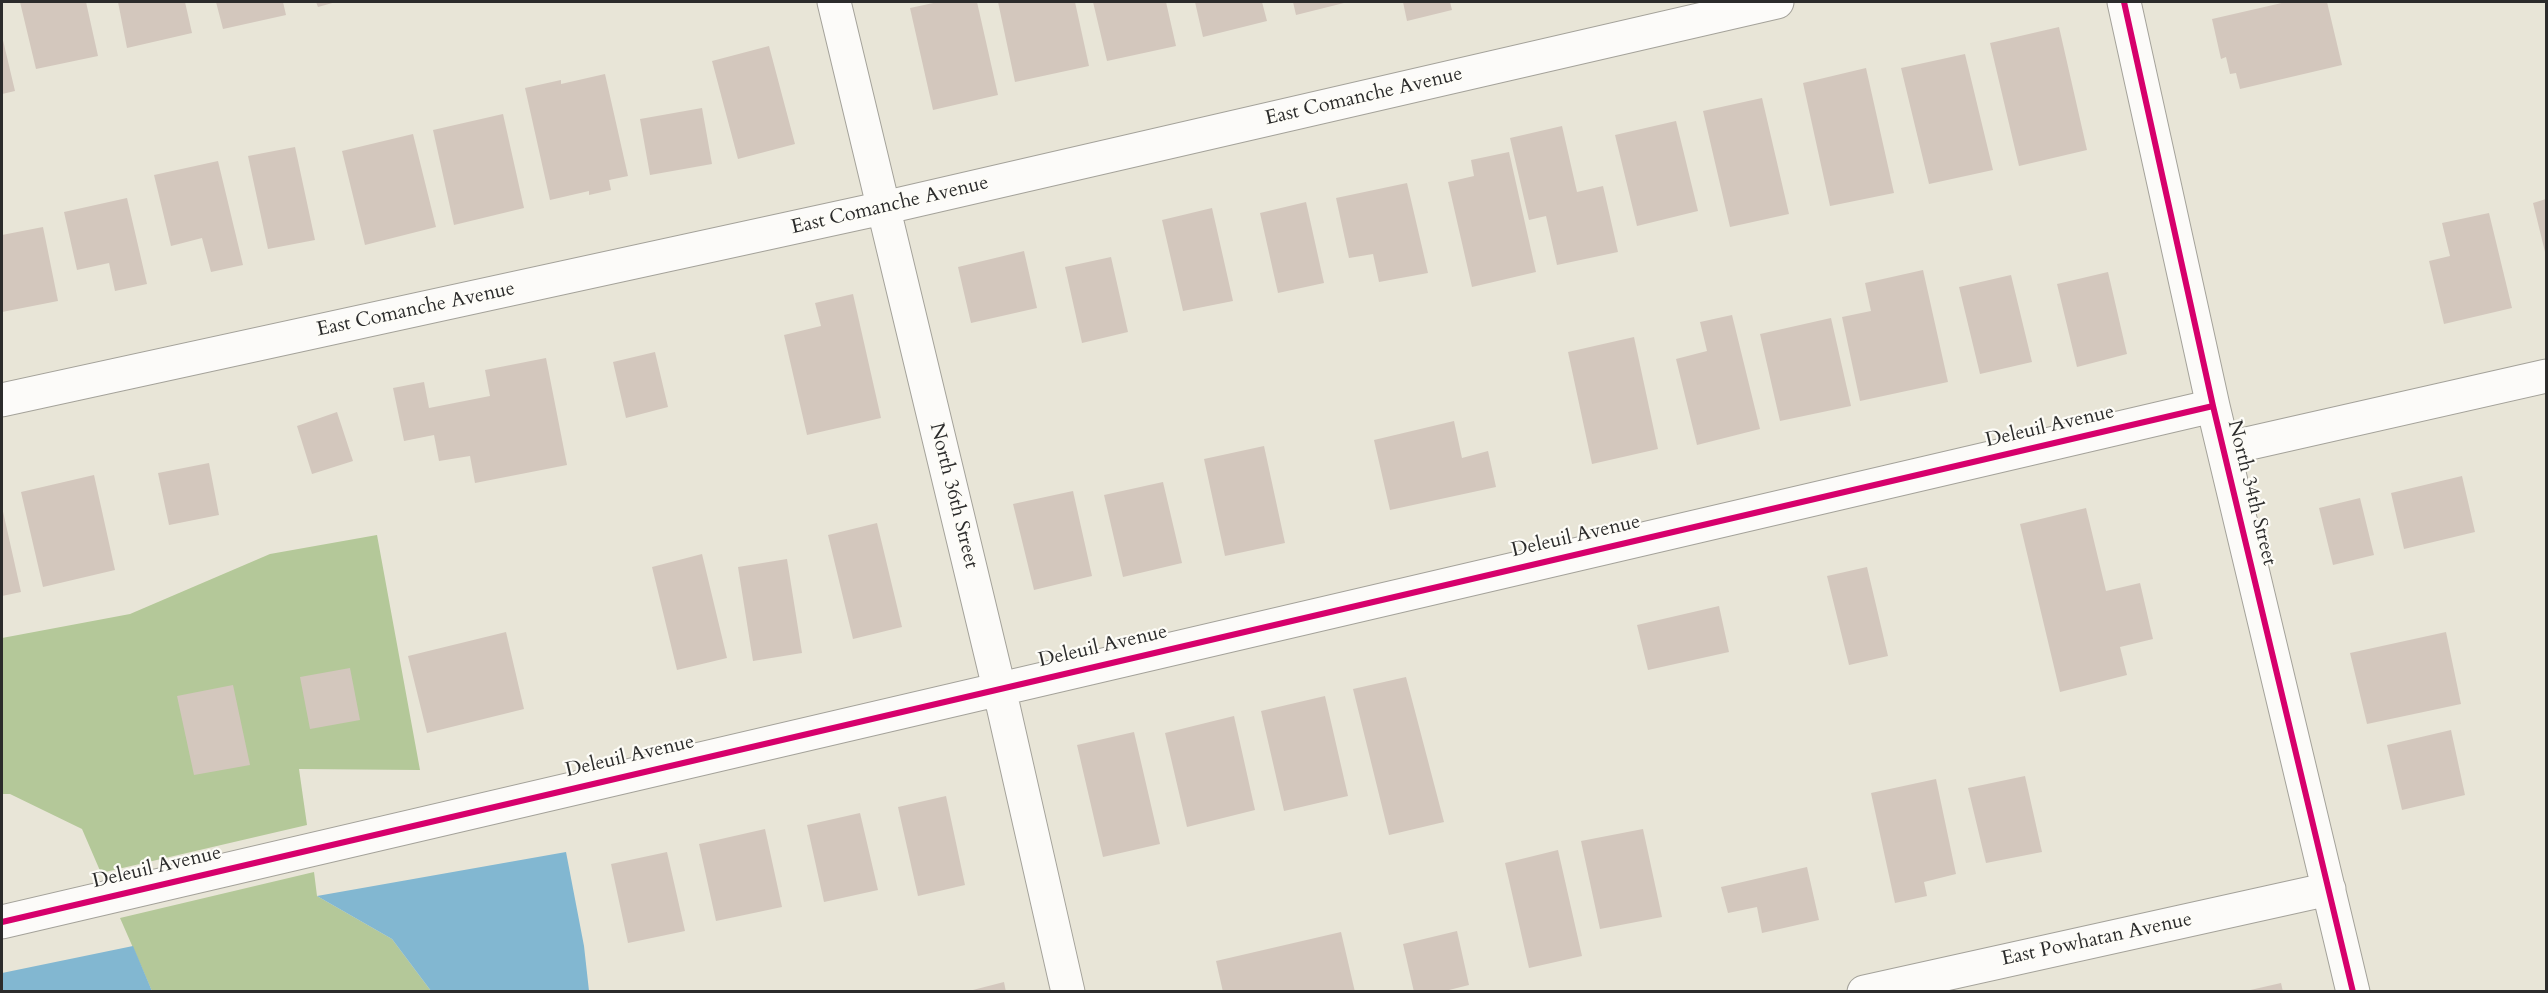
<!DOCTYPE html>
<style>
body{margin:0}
#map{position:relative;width:2548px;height:993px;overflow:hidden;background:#e8e5d7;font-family:Cardo,serif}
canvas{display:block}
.frame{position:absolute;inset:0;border:3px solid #2b2b2b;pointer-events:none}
</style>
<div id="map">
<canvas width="2548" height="993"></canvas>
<div class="frame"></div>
</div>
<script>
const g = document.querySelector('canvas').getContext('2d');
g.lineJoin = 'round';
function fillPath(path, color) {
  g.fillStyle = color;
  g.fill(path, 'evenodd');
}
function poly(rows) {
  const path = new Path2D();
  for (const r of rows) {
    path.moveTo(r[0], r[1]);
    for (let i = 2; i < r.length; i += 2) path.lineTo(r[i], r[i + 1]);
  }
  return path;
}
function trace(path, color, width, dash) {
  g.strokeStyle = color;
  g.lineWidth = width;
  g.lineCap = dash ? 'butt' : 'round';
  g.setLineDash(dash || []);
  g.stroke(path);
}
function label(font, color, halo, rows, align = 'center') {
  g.font = font + ' Cardo,serif';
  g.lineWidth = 4.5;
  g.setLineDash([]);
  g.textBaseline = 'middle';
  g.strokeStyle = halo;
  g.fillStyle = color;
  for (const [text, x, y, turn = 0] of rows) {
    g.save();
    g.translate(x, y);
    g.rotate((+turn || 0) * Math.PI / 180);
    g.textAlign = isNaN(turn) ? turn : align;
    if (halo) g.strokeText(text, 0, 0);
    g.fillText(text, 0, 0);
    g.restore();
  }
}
fillPath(poly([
 [377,535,420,770,299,769,307,825,101,873,82,829,10,794,2,794,2,638,130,614,270,554],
 [314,872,317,896,392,939,431,991,152,991,120,918]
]), '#b4c899');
fillPath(poly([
 [566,852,584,946,589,991,431,991,392,939,317,896],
 [133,946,152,991,2,991,2,973]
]), '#82b7d1');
fillPath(poly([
 [20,2,86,2,98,56,36,69],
 [118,2,185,2,192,33,127,48],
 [216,2,283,2,286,15,223,29],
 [316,2,336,2,318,7],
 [938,2,977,2,998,95,933,110,910,8],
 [998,2,1075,2,1089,66,1015,82],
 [1093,2,1166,2,1176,46,1107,61],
 [1195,2,1262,2,1267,21,1203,37],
 [1293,2,1348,2,1296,15],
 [1403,2,1450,2,1452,10,1407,21],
 [2286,2,2327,2,2342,65,2240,89,2236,73,2230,74,2226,57,2221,59,2212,19],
 [2059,27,2087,150,2019,166,1990,43],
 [2,36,15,91,2,94],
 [769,46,795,144,738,159,712,61],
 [1965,54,1993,170,1929,184,1901,68],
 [1866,68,1894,193,1830,206,1803,83],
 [605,74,628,176,609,180,611,190,589,195,589,191,550,200,525,88,561,80,561,84],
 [1762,98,1789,214,1730,227,1703,111],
 [702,108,712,164,650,175,640,119],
 [503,114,524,208,454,225,433,130],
 [1676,121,1698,211,1637,226,1615,135],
 [1562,126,1577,192,1603,186,1618,252,1557,265,1546,216,1529,220,1510,138],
 [413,134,436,227,365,245,342,151],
 [295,147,315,240,268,249,248,156],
 [1509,152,1536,272,1472,287,1448,182,1474,176,1471,160],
 [218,161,243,265,211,272,202,238,171,246,154,175],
 [1407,183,1428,273,1379,282,1373,254,1349,258,1336,198],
 [127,198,147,284,115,291,109,263,77,270,64,212],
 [2546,199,2546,256,2533,203],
 [1306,202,1324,283,1278,293,1260,213],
 [1212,208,1233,301,1183,311,1162,220],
 [2489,213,2512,308,2444,324,2429,261,2450,256,2442,223],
 [43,227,58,301,2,312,2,235],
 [1024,251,1037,308,971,323,958,267],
 [1111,257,1128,332,1082,343,1065,267],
 [1923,270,1948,382,1860,401,1842,317,1871,311,1865,283],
 [2108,272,2127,354,2077,367,2057,284],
 [2011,275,2032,362,1980,374,1959,287],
 [853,294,881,418,807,435,784,335,821,326,815,303],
 [1732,315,1760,429,1697,445,1676,359,1707,351,1700,322],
 [1831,318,1851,406,1780,421,1760,334],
 [1634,337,1658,449,1592,464,1568,352],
 [655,352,668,407,626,418,613,362],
 [546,358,567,465,475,483,470,456,439,461,434,435,404,441,393,388,424,382,429,408,490,396,485,370],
 [337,412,353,461,312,474,297,426],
 [1454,421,1462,458,1488,451,1496,487,1390,510,1374,440],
 [1264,446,1285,543,1225,556,1204,459],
 [209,463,219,515,169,525,158,473],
 [94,475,115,570,43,587,21,492],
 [2462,476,2475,532,2404,549,2391,493],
 [1163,482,1182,563,1123,577,1104,495],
 [1073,491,1092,576,1034,590,1013,504],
 [2360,498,2374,555,2333,565,2319,508],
 [2,507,21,592,2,596],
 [2086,508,2106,591,2140,583,2153,639,2120,647,2127,675,2060,692,2020,524],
 [877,523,902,627,853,639,828,535],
 [702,554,727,658,677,670,652,567],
 [787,559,802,653,753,661,738,567],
 [1867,567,1888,656,1849,665,1827,576],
 [1719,606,1729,652,1648,670,1637,625],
 [506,632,524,709,427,733,408,656],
 [2446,632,2461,704,2367,724,2350,653],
 [350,668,360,720,310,729,300,677],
 [1406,677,1444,822,1389,835,1353,689],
 [233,685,250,765,194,775,177,696],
 [1325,696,1348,796,1284,811,1261,711],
 [1234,716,1255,810,1187,827,1165,733],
 [2451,730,2465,795,2402,810,2387,745],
 [1134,732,1160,844,1103,857,1077,745],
 [2025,776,2042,852,1986,863,1968,788],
 [1936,779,1956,874,1924,882,1927,896,1895,903,1871,793],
 [946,796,965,885,918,896,898,807],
 [860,813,878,890,824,902,807,825],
 [765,829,782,907,716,921,699,844],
 [1643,829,1662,917,1600,929,1581,841],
 [1558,850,1582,956,1529,968,1505,863],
 [667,852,685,931,628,943,611,864],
 [1807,867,1819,920,1762,933,1757,907,1728,913,1721,887],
 [1457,931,1469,985,1441,992,1414,992,1403,944],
 [1341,932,1355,992,1223,992,1216,961],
 [1004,982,1006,992,969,992,969,991],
 [2281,983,2283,992,2246,992,2246,991]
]), '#d3c7bd');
const minor = poly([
 [834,2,999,688,1068,992],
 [2124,2,2213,406,2353,992],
 [2,400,883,208,1777,2],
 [2224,449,2546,376],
 [2,922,2213,406],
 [1864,992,2329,889]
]);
trace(minor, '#a4a29a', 35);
trace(minor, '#fcfbf9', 33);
trace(poly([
 [2124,2,2213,406,2353,992],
 [2,922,2213,406]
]), '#d6006c', 6);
label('20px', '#2b2b2b', '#fdfcf7', [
 ["East Comanche Avenue",1364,97,-13],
 ["East Comanche Avenue",890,206,-13],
 ["East Comanche Avenue",416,310,-12],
 ["Deleuil Avenue",2050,427,-13],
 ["North 34th Street",2251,493,76],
 ["North 36th Street",953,496,76],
 ["Deleuil Avenue",1576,537,-13],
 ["Deleuil Avenue",1103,647,-13],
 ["Deleuil Avenue",630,757,-13],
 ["Deleuil Avenue",157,868,-13],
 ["East Powhatan Avenue",2097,940,-12]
]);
</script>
